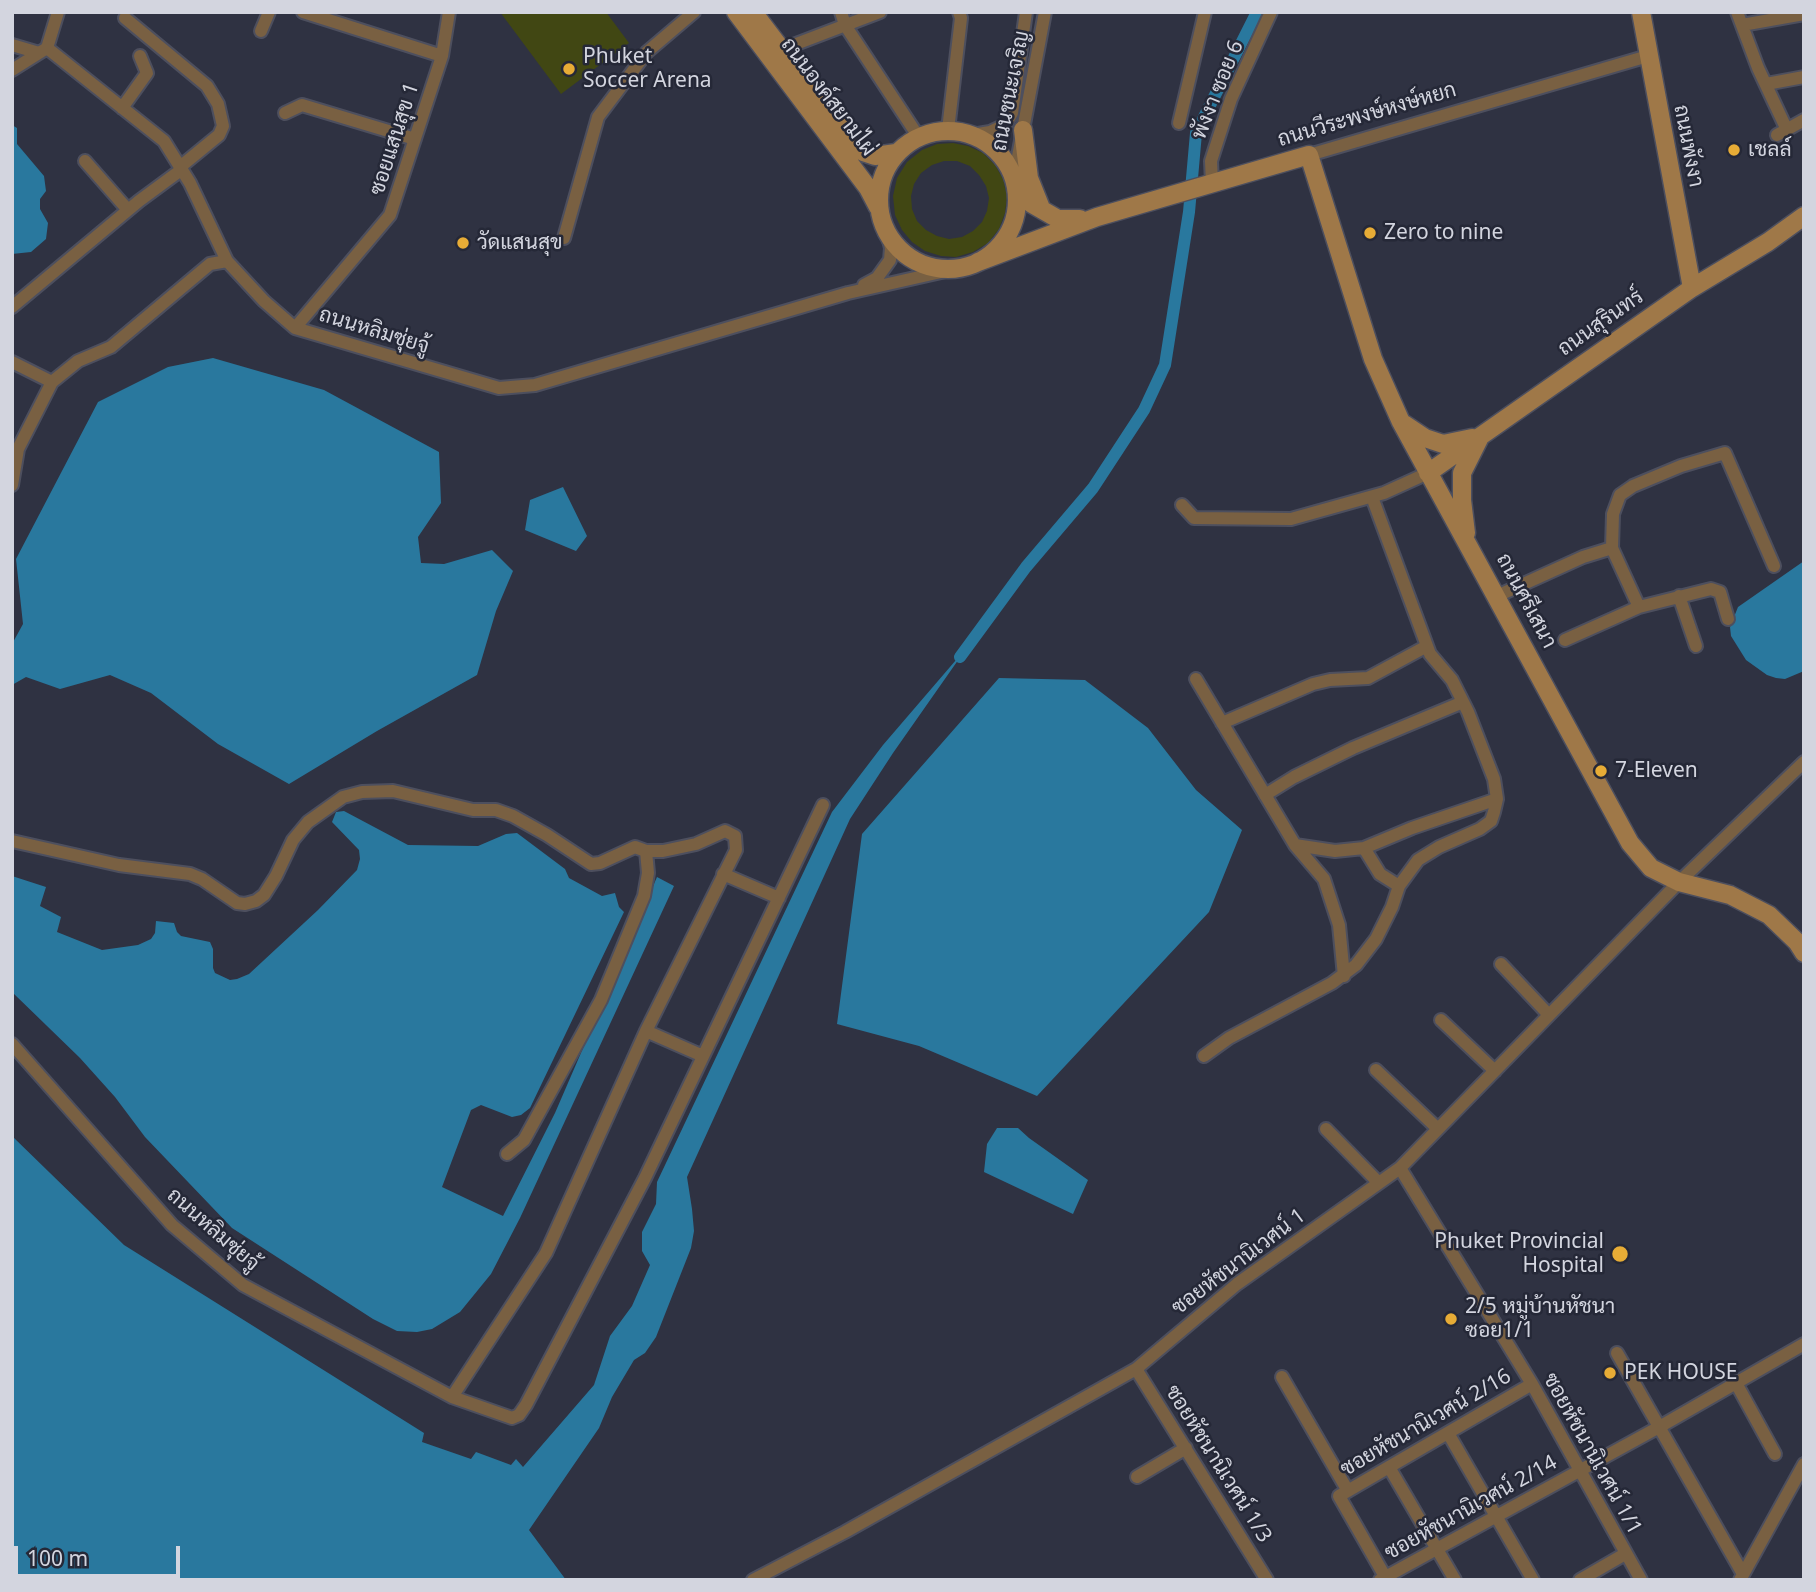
<!DOCTYPE html>
<meta charset="utf-8">
<style>
body{margin:0}
#map{position:relative;width:1816px;height:1592px;overflow:hidden;background:#2f3242;font-family:"Noto Sans",sans-serif}
canvas{display:block}
.frame{position:absolute;inset:0;border:14px solid #d3d5df;pointer-events:none}
.scale{position:absolute;left:14px;top:1546px;width:166px;height:32px;box-sizing:border-box;border:4px solid #d3d5df;border-top:0;padding-left:9px;font-size:21px;line-height:24px;white-space:nowrap;color:#d3d5df;-webkit-text-stroke:5px #252837;paint-order:stroke}
</style>
<div id="map">
<canvas width="1816" height="1592"></canvas>
<div class="frame"></div>
<div class="scale">100 m</div>
</div>
<script>
const g = document.querySelector('canvas').getContext('2d');
g.lineJoin = 'round';
function fillPath(path, color) {
  g.fillStyle = color;
  g.fill(path, 'evenodd');
}
function poly(rows) {
  const path = new Path2D();
  for (const r of rows) {
    if (r.length === 3) {
      path.moveTo(r[0] + r[2], r[1]);
      path.arc(r[0], r[1], r[2], 0, 2 * Math.PI);
      continue;
    }
    path.moveTo(r[0], r[1]);
    for (let i = 2; i < r.length; i += 2) path.lineTo(r[i], r[i + 1]);
  }
  return path;
}
function trace(path, color, width, dash) {
  g.strokeStyle = color;
  g.lineWidth = width;
  g.lineCap = dash ? 'butt' : 'round';
  g.setLineDash(dash || []);
  g.stroke(path);
}
function label(font, color, halo, rows, align = 'center') {
  g.font = font + ' "Noto Sans",Sarabun,sans-serif';
  g.lineWidth = 5;
  g.setLineDash([]);
  g.textBaseline = 'middle';
  g.strokeStyle = halo;
  g.fillStyle = color;
  for (const [text, x, y, turn = 0] of rows) {
    g.save();
    g.translate(x, y);
    g.rotate((+turn || 0) * Math.PI / 180);
    g.textAlign = isNaN(turn) ? turn : align;
    if (halo) g.strokeText(text, 0, 0);
    g.fillText(text, 0, 0);
    g.restore();
  }
}
fillPath(poly([
 [500,12,606,12,629,43,561,94],
 [953,143,968,146,983,153,995,165,1003,179,1007,196,1005,213,999,229,988,243,973,252,956,257,941,256,925,251,912,242,902,230,895,215,893,196,897,178,907,162,922,150,937,144],
 [944,161,957,161,970,166,979,175,986,186,989,198,987,211,982,222,973,231,962,237,949,239,937,236,926,230,917,221,912,209,911,196,914,184,921,173,932,165]
]), '#414713');
fillPath(poly([
 [12,125,17,128,17,144,44,176,46,191,40,199,40,209,48,223,46,239,31,252,12,254],
 [213,358,324,390,439,452,441,503,418,537,421,563,444,564,492,550,513,571,496,611,477,675,377,731,289,784,218,744,151,693,110,675,60,689,26,677,12,685,12,644,23,624,16,559,98,402,168,367],
 [563,487,587,536,576,551,525,530,530,500],
 [1804,561,1804,671,1785,679,1776,678,1767,675,1746,660,1731,636,1730,627,1738,607],
 [968,646,893,753,850,819,687,1177,692,1209,694,1231,691,1248,656,1337,645,1353,634,1360,612,1397,599,1428,529,1530,566,1580,12,1580,12,1136,124,1245,424,1433,422,1442,471,1459,476,1452,511,1465,516,1459,523,1467,594,1385,610,1336,632,1306,650,1265,642,1251,642,1232,656,1204,657,1182,832,812,883,745],
 [999,678,1085,680,1148,728,1196,790,1242,830,1209,912,1037,1096,919,1046,837,1024,862,834],
 [344,811,408,845,478,846,506,834,517,833,565,869,569,878,602,896,615,893,619,907,624,912,530,1108,521,1115,512,1117,481,1105,471,1110,442,1187,503,1216,555,1113,657,877,674,886,520,1218,491,1274,460,1312,432,1329,417,1332,397,1331,373,1319,232,1228,145,1137,115,1097,80,1058,12,992,12,876,46,887,40,906,61,917,57,932,102,950,138,945,151,939,155,933,156,921,174,923,177,932,181,936,210,942,213,949,213,968,215,973,230,980,237,979,249,974,318,910,357,870,360,859,359,850,332,822,336,812],
 [997,1128,1018,1128,1029,1138,1088,1180,1073,1214,984,1172,987,1144]
]), '#29789e');
trace(poly([
 [960,657,1026,567,1093,488,1144,410,1165,365,1189,212,1196,133,1257,12]
]), '#29789e', 12);
const street = poly([
 [303,12,442,56],
 [841,12,845,25,918,136],
 [1737,12,1758,68,1787,130],
 [125,18,207,86,218,104,223,126,219,135,180,167],
 [1742,25,1804,14],
 [261,31,269,12],
 [12,45,39,53],
 [47,48,164,141,190,183,227,261],
 [775,52,880,12],
 [12,70,47,48,58,12],
 [1766,84,1804,77],
 [122,108,147,73,140,56],
 [285,113,302,105,415,139],
 [1179,123,1205,12],
 [948,130,961,18,959,12],
 [972,135,990,132,1005,125,1012,113,1026,12],
 [1777,135,1804,120],
 [1309,155,1648,56],
 [85,161,128,210],
 [1014,178,1045,12],
 [1212,183,1211,161,1231,99,1271,12],
 [564,238,598,117,647,52,694,12],
 [864,285,877,278,890,260,891,248,887,233],
 [12,307,139,201,181,170],
 [295,328,390,215,442,56,449,12],
 [12,362,52,382],
 [12,485,18,449,52,382,78,361,111,347,210,264,227,261,264,301,295,328,499,388,535,385,848,293,959,268],
 [1182,505,1194,518,1291,519,1384,493,1428,473],
 [1497,596,1583,557,1612,548],
 [1679,596,1696,646],
 [1728,619,1720,592,1711,589,1639,607,1612,548,1613,514,1620,495,1633,486,1681,466,1725,453,1774,566],
 [1565,640,1639,607],
 [1196,679,1295,845,1324,879,1339,925,1344,976],
 [1222,723,1313,684,1330,680,1368,678,1427,646],
 [1265,795,1294,777,1353,748,1463,702],
 [12,841,119,865,190,874,202,879,237,903,245,904,256,901,264,895,276,876,293,840,308,822,343,797,362,792,393,791,473,810,496,810,513,816,547,835,591,864,600,863,635,847,646,851,663,851,696,844,725,831,735,836,736,850,646,1031,546,1253,452,1397],
 [1295,845,1335,851,1364,848,1412,828,1497,799],
 [1364,848,1380,874,1399,886],
 [723,874,779,898],
 [1501,964,1549,1015],
 [1441,1020,1495,1071],
 [646,1031,703,1056],
 [12,1044,172,1225,243,1285,452,1397,512,1418,519,1415,526,1405,645,1178,823,805],
 [1204,1056,1229,1038,1332,983,1356,965,1376,939,1392,907,1399,886,1418,860,1439,847,1480,829,1491,821,1494,812,1497,799,1494,779,1468,712,1452,680,1430,654,1372,497],
 [1376,1070,1438,1129],
 [1326,1129,1379,1183],
 [507,1154,524,1140,601,1000,644,896,648,873,646,851],
 [1400,1168,1532,1384,1641,1580],
 [1617,1353,1743,1574],
 [1136,1369,1267,1580],
 [1282,1377,1348,1491],
 [1736,1383,1775,1454],
 [1448,1433,1533,1580],
 [1389,1467,1455,1580],
 [1137,1477,1186,1448],
 [753,1580,845,1532,1136,1369,1237,1284,1400,1168,1679,882,1804,762],
 [1380,1580,1661,1426,1804,1344],
 [1387,1580,1339,1496,1532,1384],
 [1580,1580,1625,1554],
 [1740,1580,1804,1464]
]);
const secondary = poly([
 [736,12,868,188,878,207],
 [753,12,854,145,863,152,875,156,896,153],
 [1641,12,1692,288],
 [1023,130,1029,178,1041,208],
 [948,200,69],
 [1017,190,1032,204,1058,219,1080,219],
 [978,262,1097,217,1309,155,1373,359,1401,422,1630,843,1651,868,1679,882,1730,895,1769,915,1797,942,1804,953],
 [1404,424,1425,438,1443,444,1472,438],
 [1428,473,1692,288,1768,242,1804,216],
 [1466,533,1462,500,1462,473,1479,439]
]);
trace(street, '#4d4f5e', 16);
trace(secondary, '#4d4f5e', 21);
trace(street, '#796042', 12);
trace(secondary, '#9f7848', 18);
for (const [x, y, r, color] of [
 [569,69,7,"#e7ac36"],
 [1734,150,7,"#e7ac36"],
 [1370,233,7,"#e7ac36"],
 [463,243,7,"#e7ac36"],
 [1601,771,7,"#e7ac36"],
 [1620,1254,9,"#e7ac36"],
 [1451,1319,7,"#e7ac36"],
 [1610,1373,7,"#e7ac36"]
]) {
  const dot = new Path2D();
  dot.arc(x, y, r, 0, 2 * Math.PI);
  g.fillStyle = color;
  g.fill(dot);
  trace(dot, '#252837', 2.5);
}
label('21px', '#d3d5df', '#252837', [
 ["Phuket",583,57],
 ["Soccer Arena",583,81],
 ["เชลล์",1748,150],
 ["Zero to nine",1384,233],
 ["วัดแสนสุข",477,243],
 ["7-Eleven",1615,771],
 ["Phuket Provincial",1604,1242,"right"],
 ["Hospital",1604,1266,"right"],
 ["2/5 หมู่บ้านหัชนา",1465,1307],
 ["ซอย1/1",1465,1331],
 ["PEK HOUSE",1624,1373]
], 'left');
label('21px', '#d3d5df', '#252837', [
 ["พังงา ซอย 6",1218,90,-68],
 ["ถนนชนะเจริญ",1011,91,-79],
 ["ถนนองค์สยามไผ่",828,97,53],
 ["ถนนวีระพงษ์หงษ์หยก",1367,115,-16],
 ["ซอยแสนสุข 1",395,139,-72],
 ["ถนนพังงา",1688,146,79],
 ["ถนนสุรินทร์",1601,323,-35],
 ["ถนนหลิมซุ่ยจู้",374,331,17],
 ["ถนนศรีเสนา",1526,601,62],
 ["ถนนหลิมซุ่ยจู้",213,1230,41],
 ["ซอยหัชนานิเวศน์ 1",1239,1262,-37],
 ["ซอยหัชนานิเวศน์ 2/16",1426,1423,-30],
 ["ซอยหัชนานิเวศน์ 1/1",1592,1454,61],
 ["ซอยหัชนานิเวศน์ 1/3",1218,1464,58],
 ["ซอยหัชนานิเวศน์ 2/14",1471,1508,-29]
]);
</script>
